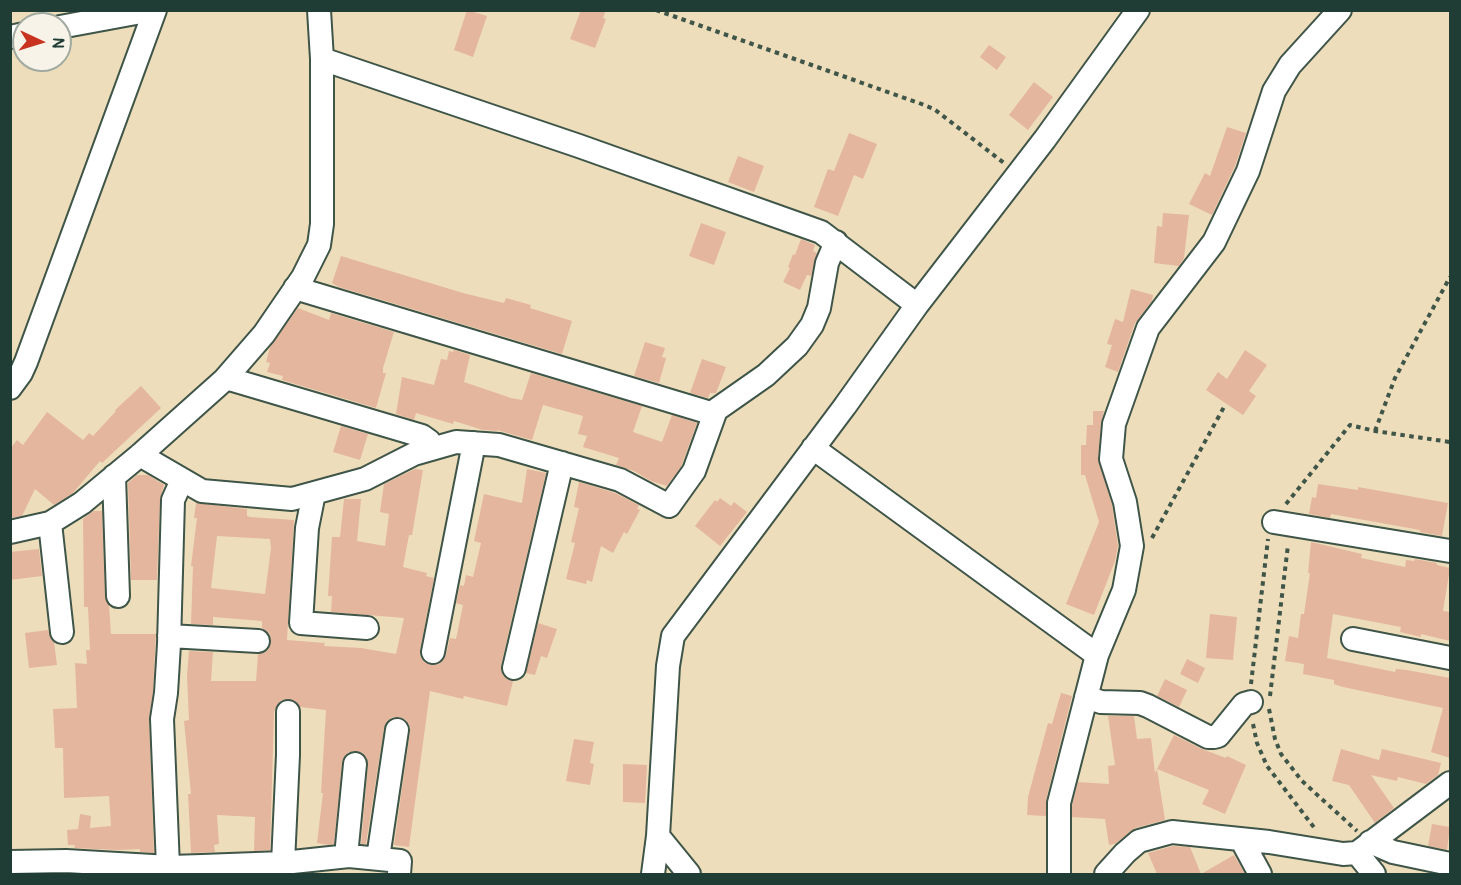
<!DOCTYPE html>
<style>
body{margin:0}
#map{position:relative;width:1461px;height:885px;overflow:hidden;background:#edb;font-family:Pangolin,sans-serif}
canvas{display:block}
.frame{position:absolute;inset:0;border:12px solid #1f3d34;pointer-events:none}
.north{position:absolute;left:12px;top:12px;width:60px;height:60px;box-sizing:border-box;background:#f7f3e8;border:2px solid #a1aaa0;border-radius:50%;rotate:94deg;font-size:16px;font-weight:700;line-height:24px;text-align:center;color:#1f3d34}
.north::after{content:'';display:block;margin:auto;width:21px;height:27px;background:#c8321e;clip-path:polygon(50% 0,100% 100%,50% 72%,0 100%)}
</style>
<div id="map">
<canvas width="1461" height="885"></canvas>
<div class="frame"></div>
<div class="north">N</div>
</div>
<script>
const g = document.querySelector('canvas').getContext('2d');
g.lineJoin = 'round';
function fillPath(path, color) {
  g.fillStyle = color;
  g.fill(path, 'evenodd');
}
function poly(rows) {
  const path = new Path2D();
  for (const r of rows) {
    path.moveTo(r[0], r[1]);
    for (let i = 2; i < r.length; i += 2) path.lineTo(r[i], r[i + 1]);
  }
  return path;
}
function trace(path, color, width, dash) {
  g.strokeStyle = color;
  g.lineWidth = width;
  g.lineCap = dash ? 'butt' : 'round';
  g.setLineDash(dash || []);
  g.stroke(path);
}
fillPath(poly([
 [467,10,487,16,473,57,454,50],
 [581,10,606,10,603,18,606,19,595,48,570,39],
 [989,45,1006,57,997,70,980,57],
 [1034,82,1053,97,1028,130,1009,115],
 [1227,127,1246,133,1235,166,1212,215,1189,204,1205,173,1210,176],
 [849,133,877,144,863,179,854,175,838,216,814,207,828,169,834,171],
 [738,156,764,166,754,192,728,182],
 [1163,213,1189,215,1184,258,1179,266,1154,263,1157,226,1162,227],
 [701,223,726,232,714,265,689,256],
 [801,239,815,245,813,251,817,253,811,276,807,275,800,290,783,282,790,268,788,267,793,254,795,255],
 [341,256,463,293,504,303,506,298,531,305,530,308,572,321,562,354,339,287,332,283],
 [1131,289,1153,295,1152,301,1135,323,1118,372,1105,367,1112,345,1107,344,1115,319,1123,322],
 [298,308,329,320,331,313,394,332,383,368,383,373,386,373,376,408,282,380,283,376,267,372,270,363,266,362,270,347],
 [645,342,665,348,662,357,666,358,659,383,634,376],
 [454,350,470,355,464,382,511,398,522,400,531,373,642,406,633,432,662,442,672,415,697,423,681,467,667,486,651,481,634,471,616,465,619,458,583,447,587,436,578,434,583,416,543,405,532,440,497,430,497,431,483,430,454,421,453,424,416,413,414,420,396,414,402,377,434,385,441,359,447,360,449,351,453,352],
 [1245,350,1267,365,1249,391,1256,396,1243,415,1206,390,1218,372,1227,379],
 [702,359,726,367,716,393,710,393,708,398,690,393],
 [141,386,161,408,102,463,100,461,73,493,54,505,35,489,22,516,10,518,10,449,17,440,23,445,47,412,83,440,89,433,93,436,116,411,115,410],
 [1093,411,1104,411,1101,423,1098,458,1112,505,1118,546,1115,561,1094,615,1066,604,1099,522,1085,475,1081,475,1081,445,1086,445,1087,425,1093,425],
 [341,426,368,434,360,460,333,452],
 [415,469,423,470,412,535,409,535,403,567,427,573,426,576,434,578,420,650,420,656,424,662,431,665,437,665,443,661,446,655,450,638,456,639,463,605,456,603,460,585,464,586,466,575,473,577,481,543,474,541,484,494,522,503,527,469,546,473,501,665,501,671,504,677,513,681,507,706,464,696,463,699,430,691,409,847,394,845,410,732,410,726,406,720,400,717,393,717,387,721,384,728,366,844,361,844,368,765,367,759,363,753,356,751,349,752,344,757,342,762,334,844,329,845,317,843,323,793,321,793,326,710,300,707,295,701,289,699,282,700,277,705,274,712,270,850,254,851,255,817,217,815,219,844,214,845,215,852,191,853,188,794,191,794,184,721,189,720,187,675,189,651,213,652,211,681,256,681,258,654,264,653,269,649,271,641,270,634,262,628,262,621,213,617,213,625,191,624,193,566,191,566,197,518,194,518,196,503,247,509,247,516,250,517,294,520,287,640,325,643,324,646,361,648,396,654,404,618,331,612,332,596,328,596,332,537,340,537,344,499,361,499,357,541,385,546,389,514,380,512,384,484],
 [217,536,270,539,271,548,265,594,211,588],
 [137,475,148,475,164,485,160,500,157,580,131,580,128,483],
 [579,482,615,493,639,505,637,509,640,510,627,534,624,532,613,553,601,546,592,582,587,580,586,584,566,579,575,543,571,542,579,508,574,507],
 [1318,484,1358,490,1358,487,1448,503,1442,536,1420,532,1420,530,1331,514,1330,518,1309,514,1312,497,1316,498],
 [720,498,731,506,734,502,747,512,720,546,695,526,715,500,717,502],
 [93,511,102,511,105,596,109,605,111,634,156,634,153,692,149,719,154,853,140,852,140,849,118,850,74,848,75,845,68,845,67,830,78,829,80,814,91,816,90,828,111,826,109,796,64,798,63,748,55,748,53,709,77,708,75,663,87,664,86,650,90,650,88,607,84,607,83,519],
 [1311,542,1362,554,1361,558,1405,567,1406,560,1414,561,1415,559,1437,563,1437,565,1450,568,1443,611,1450,612,1450,641,1421,634,1421,637,1400,632,1401,627,1333,614,1327,658,1395,672,1396,669,1407,670,1450,678,1450,758,1431,752,1443,708,1343,687,1334,684,1334,680,1303,674,1304,664,1285,661,1289,636,1298,638,1301,614,1304,614,1310,573,1308,573],
 [39,549,42,576,10,580,10,552],
 [1210,614,1237,617,1233,660,1206,658],
 [538,623,557,629,547,658,541,656,535,675,526,673],
 [48,630,51,639,54,642,57,665,29,668,25,633],
 [1187,659,1205,668,1198,683,1180,674],
 [1165,679,1187,690,1179,707,1157,696],
 [1061,693,1072,696,1046,800,1046,816,1027,815,1028,797,1048,723,1052,724],
 [1108,716,1134,716,1137,739,1151,738,1155,773,1174,735,1202,749,1226,758,1227,756,1246,765,1225,814,1202,804,1209,790,1157,769,1165,820,1135,828,1115,844,1109,845,1105,819,1072,817,1072,805,1078,782,1109,784,1108,766,1115,765],
 [574,739,594,742,590,763,594,764,590,785,566,781],
 [1341,749,1379,760,1382,749,1441,763,1438,775,1426,784,1398,777,1397,781,1371,775,1394,808,1375,823,1349,785,1332,781],
 [623,764,647,765,645,803,623,802],
 [1432,824,1450,827,1447,850,1428,846],
 [1173,846,1190,847,1201,874,1234,855,1245,874,1157,874,1148,853]
]), '#e4b69e');
const minor = poly([
 [60,27,152,10],
 [10,37,24,34],
 [322,59,579,146,821,232,917,305],
 [295,288,714,414],
 [226,378,422,436,429,441,433,448],
 [10,388,21,373,26,362,155,10],
 [813,448,1097,655],
 [140,455,202,491,292,499,365,479,414,454,456,442,499,445,620,480,669,506,694,471,716,410,766,375,797,346,812,325,819,308,827,263,836,242],
 [114,476,118,596],
 [314,493,307,528,301,623,367,628],
 [1274,522,1450,551],
 [50,523,62,632],
 [10,532,50,523,82,503,140,455,224,380,264,334,303,277,319,245,322,224,322,59,319,10],
 [169,636,258,641],
 [1353,639,1450,658],
 [433,652,474,443],
 [514,668,562,463],
 [1086,697,1101,702,1140,703,1148,706,1208,737,1214,737,1218,736,1244,704,1251,702],
 [658,836,689,874],
 [1241,839,1260,874],
 [1370,842,1393,852,1450,864],
 [1357,853,1374,874],
 [346,856,355,764],
 [378,858,397,730],
 [10,862,66,861,170,867,202,866,283,863,349,856,400,861,399,874],
 [283,863,288,755,288,712],
 [168,867,162,719,166,693,169,644,173,500,182,480],
 [653,874,658,836,668,666,673,636,845,406,917,305,1045,139,1138,10],
 [1059,874,1059,803,1097,655,1124,590,1132,546,1125,502,1111,459,1114,424,1148,328,1214,242,1248,171,1274,91,1290,65,1340,10],
 [1106,874,1125,853,1139,841,1172,832,1269,842,1343,854,1357,853,1450,783]
]);
trace(minor, '#3e5548', 26);
trace(poly([
 [656,10,919,103,934,109,1004,163],
 [1375,431,1395,378,1450,277],
 [1286,504,1350,425,1375,431,1450,442],
 [1152,538,1224,407],
 [1251,684,1268,539],
 [1270,696,1288,545],
 [1269,709,1275,739,1281,754,1302,781,1357,831],
 [1253,724,1257,743,1267,766,1316,830]
]), '#3e5548', 4, [4.5, 4.5]);
trace(minor, '#fff', 22);
</script>
